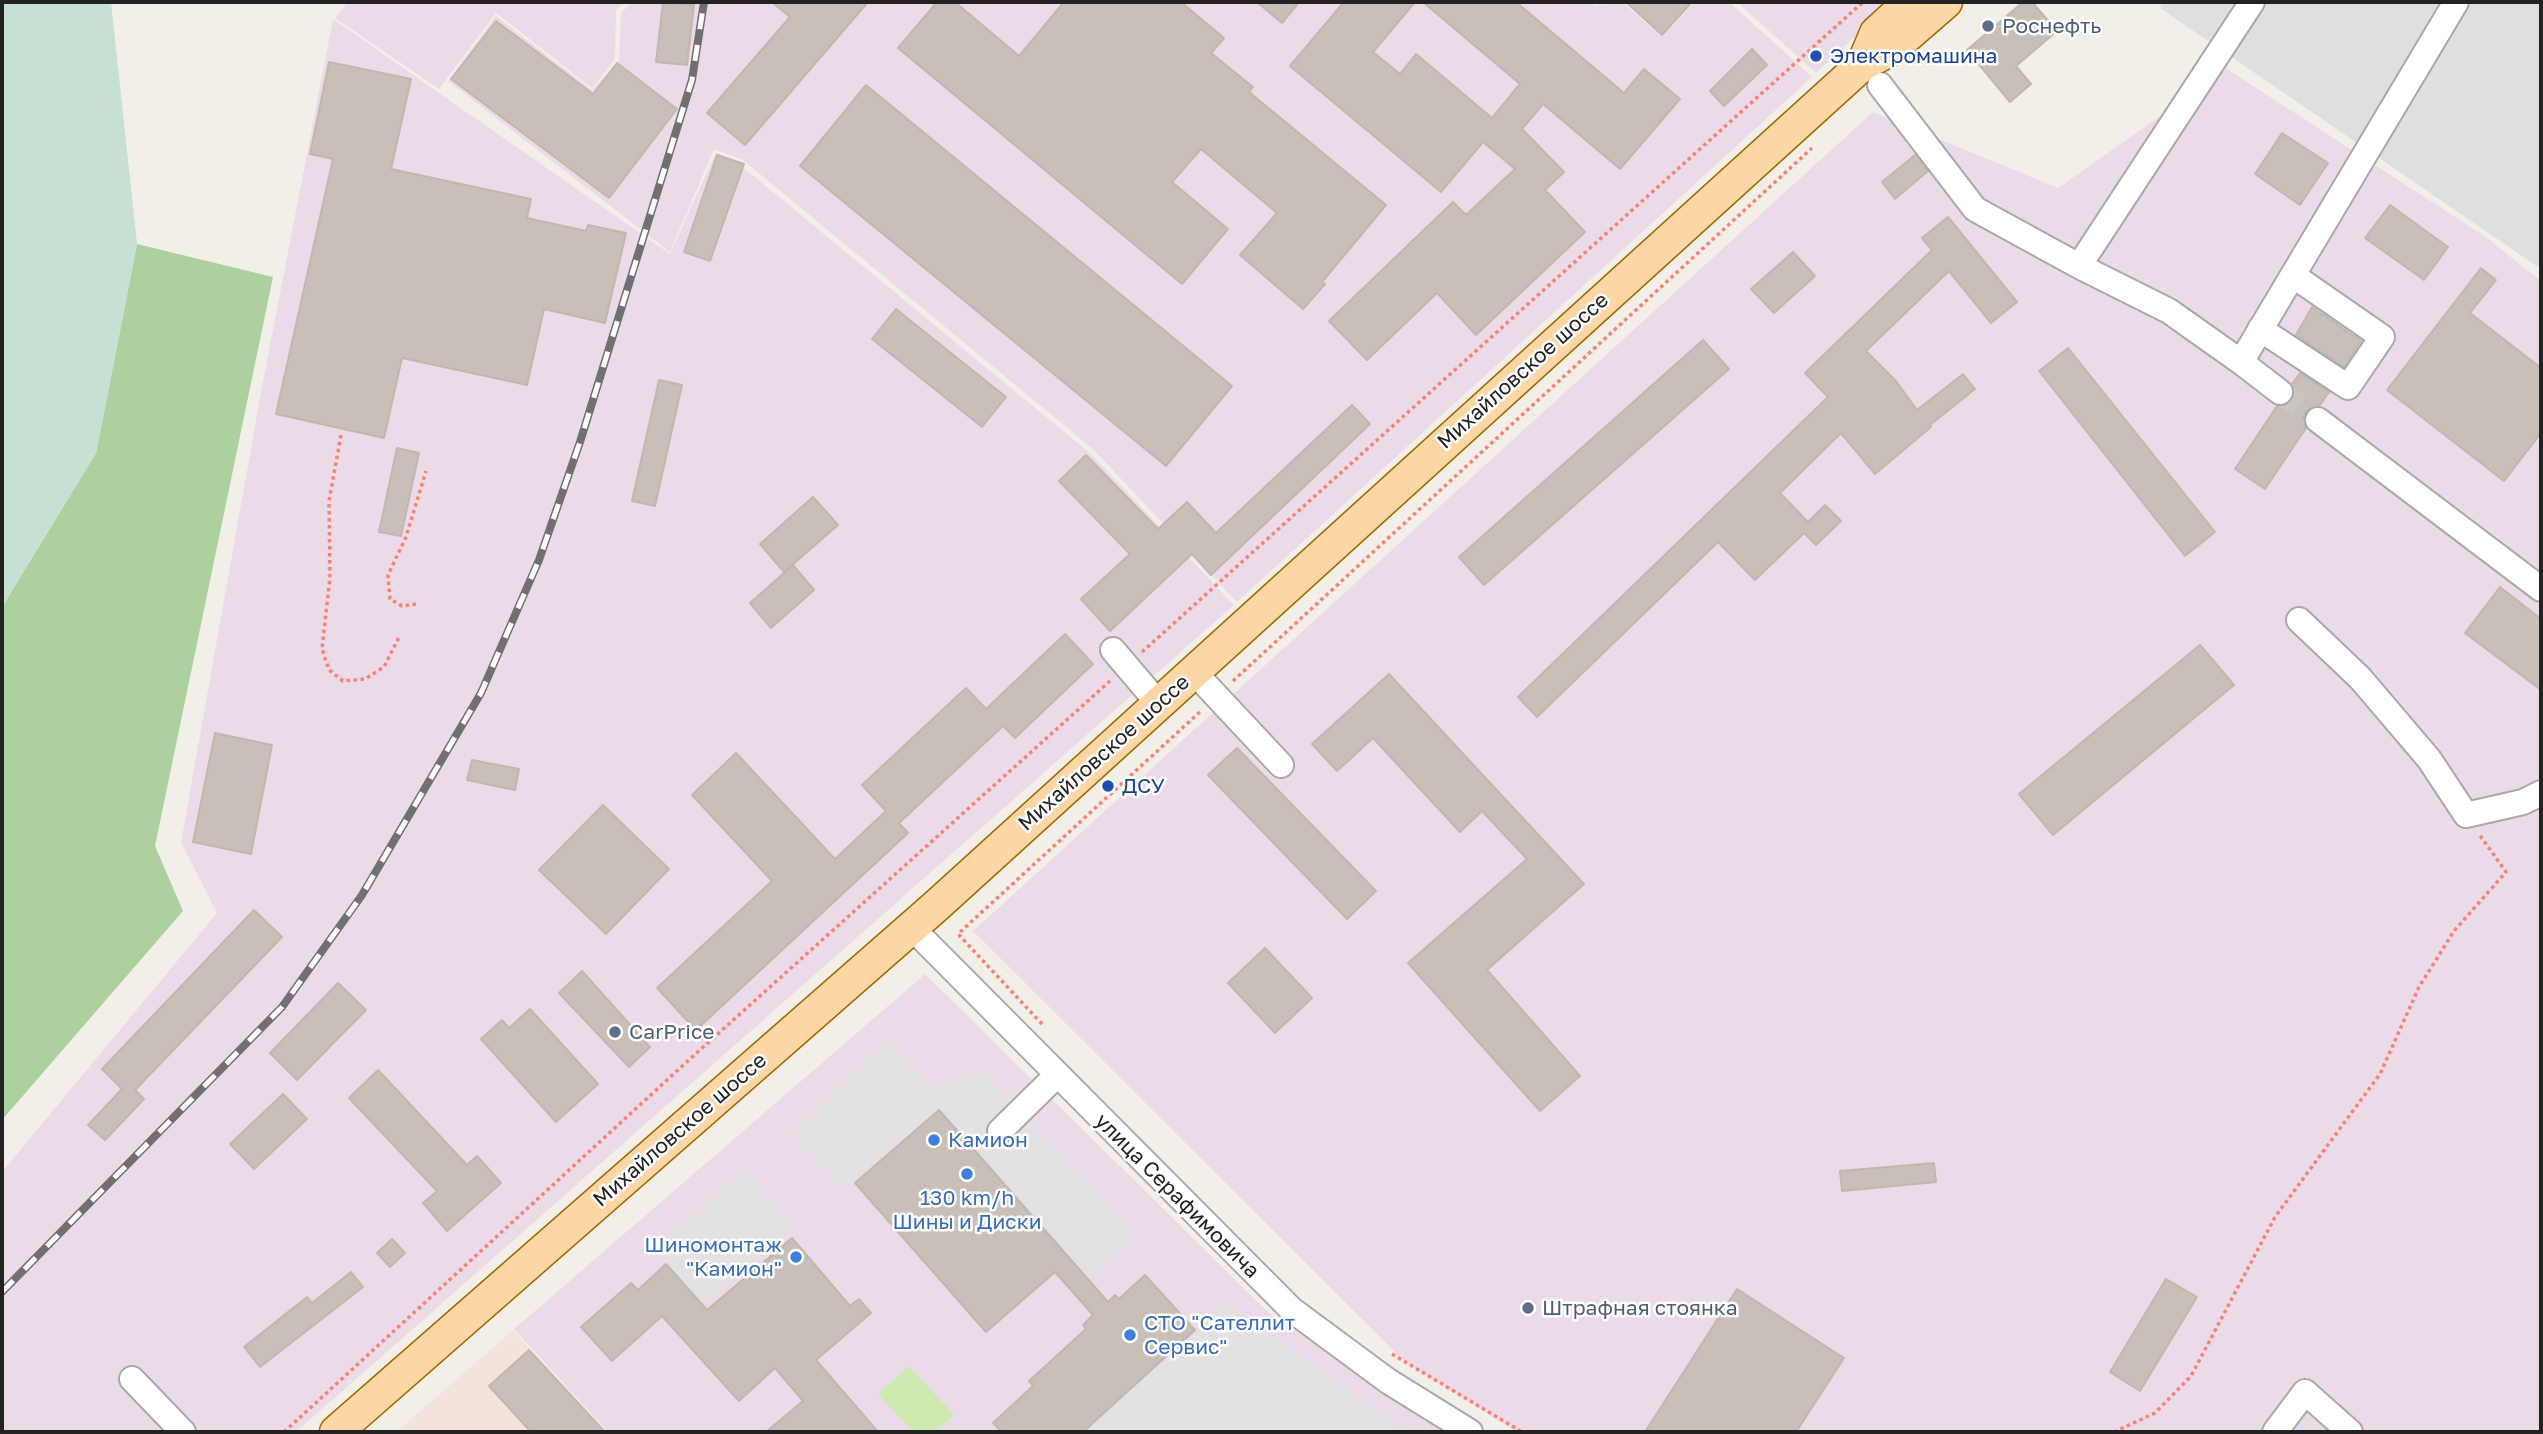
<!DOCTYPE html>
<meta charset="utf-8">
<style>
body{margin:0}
#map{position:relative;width:2543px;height:1434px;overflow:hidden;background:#f2efe9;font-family:"Golos Text",sans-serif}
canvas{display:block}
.frame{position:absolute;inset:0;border:4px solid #222;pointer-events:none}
</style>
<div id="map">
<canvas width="2543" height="1434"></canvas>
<div class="frame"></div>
</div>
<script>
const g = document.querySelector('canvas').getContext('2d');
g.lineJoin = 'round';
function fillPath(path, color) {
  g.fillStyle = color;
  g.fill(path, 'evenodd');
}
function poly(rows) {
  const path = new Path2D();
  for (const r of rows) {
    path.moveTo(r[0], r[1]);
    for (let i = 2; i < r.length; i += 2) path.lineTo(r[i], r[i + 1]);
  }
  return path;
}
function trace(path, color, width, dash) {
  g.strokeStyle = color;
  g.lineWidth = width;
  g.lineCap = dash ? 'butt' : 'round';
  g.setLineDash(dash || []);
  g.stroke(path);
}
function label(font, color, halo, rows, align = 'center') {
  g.font = font + ' "Golos Text",sans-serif';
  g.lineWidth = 5;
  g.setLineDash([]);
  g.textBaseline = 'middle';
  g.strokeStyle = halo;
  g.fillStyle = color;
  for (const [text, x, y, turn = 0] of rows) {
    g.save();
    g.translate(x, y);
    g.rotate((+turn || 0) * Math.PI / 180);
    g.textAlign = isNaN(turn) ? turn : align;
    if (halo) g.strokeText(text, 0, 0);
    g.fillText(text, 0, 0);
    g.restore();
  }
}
fillPath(poly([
 [2163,2,2541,2,2541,269,2160,8]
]), '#e0dfdf');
fillPath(poly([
 [348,2,624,2,616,10,615,59,592,88,496,13,439,89,335,18],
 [632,2,1590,2,1595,6,1622,2,1662,37,1695,2,1729,2,1812,77,1237,602,1093,449,743,160,714,149,670,252,448,81,496,16,592,90,619,60,621,13],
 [1737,2,1892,2,1816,73],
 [333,19,670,254,716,152,745,169,1091,454,1234,605,296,1432,2,1432,2,1172,217,913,181,842,261,392],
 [2227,69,2483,235,2541,281,2541,1432,1517,1432,1405,1362,973,931,1873,112,2058,188],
 [925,974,1269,1313,1445,1432,608,1432,514,1329]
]), '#ebdbe8');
fillPath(poly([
 [513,1330,605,1432,396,1432]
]), '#f3e3dd');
fillPath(poly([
 [909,1366,954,1415,934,1432,913,1432,878,1394]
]), '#cdebb0');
fillPath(poly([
 [137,244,273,277,155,846,183,911,2,1120,2,607,96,453]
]), '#add19e');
fillPath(poly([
 [2,2,111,2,137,244,96,453,2,607]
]), '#c6e0d4');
fillPath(poly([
 [889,1040,937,1088,985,1072,1138,1235,1091,1279,940,1107,846,1188,791,1133],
 [744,1169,795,1225,705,1304,655,1250],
 [1230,1301,1243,1315,1408,1432,1086,1432]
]), '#e2e2e2');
const building = poly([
 [663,2,694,5,687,65,656,62,663,2],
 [772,2,868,2,745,145,707,113,790,17,772,2],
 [937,2,955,2,1019,56,1064,2,1181,2,1224,38,1211,53,1253,87,1249,92,1386,205,1322,282,1325,284,1303,309,1240,255,1277,213,1201,149,1172,182,1228,229,1182,284,898,48,937,2],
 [1257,2,1299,2,1282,23,1257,2],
 [1344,2,1415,2,1373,52,1400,74,1416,54,1492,118,1520,84,1423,2,1516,2,1624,93,1644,69,1680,99,1620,169,1543,104,1522,129,1564,172,1545,190,1585,232,1476,335,1437,293,1367,360,1329,321,1453,202,1466,215,1515,169,1483,142,1441,192,1290,66,1344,2],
 [1626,2,1692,2,1662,35,1626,2],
 [2023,2,2032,2,2057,31,2016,66,2031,84,2010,102,1967,50,2023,2],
 [496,21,593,94,617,63,677,109,609,198,451,79,496,21],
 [1752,49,1767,65,1724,106,1710,91,1752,49],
 [329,62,411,79,391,169,531,199,527,218,586,231,588,225,626,233,605,323,544,309,527,385,402,358,384,438,276,414,333,159,310,154,329,62],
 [866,85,1232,386,1166,466,800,166,866,85],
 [2282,133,2328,163,2300,205,2255,174,2282,133],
 [717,155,744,164,710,261,684,252,717,155],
 [1915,155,1928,171,1895,199,1882,182,1915,155],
 [2390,205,2448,247,2424,280,2365,238,2390,205],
 [1948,217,2017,302,1991,323,1949,271,1866,351,1896,381,1917,410,1963,374,1975,389,1930,425,1931,427,1875,474,1841,433,1780,493,1808,522,1825,505,1841,521,1816,545,1804,533,1755,580,1718,542,1537,717,1518,697,1828,397,1805,373,1932,250,1922,238,1948,217],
 [1793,252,1815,276,1774,313,1751,289,1793,252],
 [2481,268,2496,280,2470,313,2541,368,2541,433,2504,481,2387,390,2481,268],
 [2312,307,2361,341,2344,367,2296,335,2312,307],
 [896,309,1006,397,982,427,872,339,896,309],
 [1703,340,1729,369,1484,585,1459,557,1703,340],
 [2068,348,2215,532,2185,556,2039,371,2068,348],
 [2300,373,2329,392,2320,405,2312,407,2306,412,2303,419,2306,428,2265,489,2235,469,2277,406,2285,406,2292,400,2295,393,2292,384,2300,373],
 [659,380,682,385,655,506,632,501,659,380],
 [1352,405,1370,424,1211,575,1192,554,1110,631,1081,599,1130,554,1059,481,1086,455,1158,529,1187,502,1216,533,1352,405],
 [397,448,419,453,401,536,379,532,397,448],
 [813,497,838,525,784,572,760,544,813,497],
 [793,565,814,590,771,628,750,603,793,565],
 [2500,587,2541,619,2541,690,2465,633,2500,587],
 [1065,634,1093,664,1015,738,1003,726,899,823,908,833,696,1030,657,988,772,881,692,795,736,753,835,859,886,811,862,785,966,688,986,709,1065,634],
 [2200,645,2234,685,2053,835,2019,794,2200,645],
 [1389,674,1584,884,1487,970,1580,1076,1540,1111,1408,963,1527,859,1482,811,1460,832,1373,738,1337,771,1312,744,1389,674],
 [215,733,272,745,251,854,193,842,215,733],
 [1237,748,1376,891,1347,919,1208,775,1237,748],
 [472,760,519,769,515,790,467,780,472,760],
 [603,805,669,869,606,934,539,870,603,805],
 [254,910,282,937,135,1090,144,1099,105,1140,88,1125,122,1089,102,1069,254,910],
 [1265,948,1312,998,1275,1033,1228,983,1265,948],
 [582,971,650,1047,629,1067,559,993,582,971],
 [338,983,366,1010,297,1080,270,1053,338,983],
 [530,1009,598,1084,556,1122,481,1039,502,1020,509,1028,530,1009],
 [378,1070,467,1165,477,1156,501,1183,447,1231,423,1203,437,1191,349,1098,378,1070],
 [283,1094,307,1119,254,1169,230,1144,283,1094],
 [939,1110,1108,1302,1115,1295,1119,1299,1145,1275,1195,1330,1083,1432,1002,1432,993,1423,1033,1386,1029,1381,1086,1329,1083,1325,1093,1315,1055,1272,986,1332,855,1183,939,1110],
 [1934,1163,1936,1182,1842,1191,1840,1171,1934,1163],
 [792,1238,850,1306,859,1299,871,1313,816,1360,878,1432,766,1432,803,1401,775,1368,739,1401,662,1316,612,1361,581,1327,631,1283,638,1290,666,1264,707,1310,792,1238],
 [392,1239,405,1253,390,1267,377,1253,392,1239],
 [351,1272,363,1287,260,1367,244,1347,307,1297,312,1303,351,1272],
 [2166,1279,2197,1297,2140,1391,2110,1372,2166,1279],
 [1737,1289,1844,1358,1796,1432,1645,1432,1737,1289],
 [529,1350,605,1432,531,1432,489,1386,529,1350]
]);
fillPath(building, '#c7bfb8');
trace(building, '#c4b6ab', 2);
trace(poly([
 [2280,392,2318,420]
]), '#c8c6c1', 24, [24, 12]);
const minor = poly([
 [1880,85,1975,209,2079,266,2169,311,2241,362,2456,2],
 [2079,266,2252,2],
 [2260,329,2348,387,2382,337,2294,276],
 [2241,362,2280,392],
 [2318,420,2541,589],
 [2299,620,2360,678,2429,759,2466,815,2523,802,2541,793],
 [1113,650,1158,703],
 [1193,671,1281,765],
 [911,927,1292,1310,1388,1381,1470,1432],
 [1000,1131,1057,1075],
 [132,1379,183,1432],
 [2275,1432,2305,1392,2350,1432]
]);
const major = poly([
 [1863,64,1876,33,1910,2],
 [336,1432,935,907,1863,64,1892,49,1946,2]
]);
trace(minor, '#a9a9a9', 28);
trace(major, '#a06b00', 35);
trace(poly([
 [341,435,329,501,330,577,322,649,329,670,343,681,365,679,384,667,399,637],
 [416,604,402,606,390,599,388,575,406,537,426,471],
 [1142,652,1863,2],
 [1233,681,1812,148],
 [1042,1024,958,934,1202,710],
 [1392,1354,1522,1432],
 [284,1432,691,1058,1110,681],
 [2114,1432,2155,1413,2191,1376,2275,1217,2380,1074,2419,987,2454,931,2506,872,2479,834]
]), '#fa8072', 3.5, [3.5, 3.5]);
trace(minor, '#fff', 24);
trace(major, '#fcd6a4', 32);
const rail = poly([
 [2,1292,282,1007,362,895,481,693,539,560,580,442,692,80,704,2]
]);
trace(rail, '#707070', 8);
trace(rail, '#fff', 5, [16]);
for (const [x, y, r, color] of [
 [1988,26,7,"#5c6f8a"],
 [1816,56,7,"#1a4fb4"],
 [1108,786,7,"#1a4fb4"],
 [615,1032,7,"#5c6f8a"],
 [934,1140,7,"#3f7fe0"],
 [967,1174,7,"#3f7fe0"],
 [796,1257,7,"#3f7fe0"],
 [1528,1308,7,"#5c6f8a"],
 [1130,1335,7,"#3f7fe0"]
]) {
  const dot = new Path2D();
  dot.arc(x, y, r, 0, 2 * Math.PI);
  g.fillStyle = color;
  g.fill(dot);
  trace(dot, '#fff', 2.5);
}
label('21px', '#4e5e75', '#fff', [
 ["Роснефть",2002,26],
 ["CarPrice",629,1032],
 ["Штрафная стоянка",1542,1308]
], 'left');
label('21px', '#164399', '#fff', [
 ["Электромашина",1830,56],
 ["ДСУ",1122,786]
], 'left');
label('21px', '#222', '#fff', [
 ["Михайловское шоссе",1523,371,-42],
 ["Михайловское шоссе",1104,753,-42],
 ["Михайловское шоссе",680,1130,-41],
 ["улица Серафимовича",1177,1196,45]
]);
label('21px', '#366cbe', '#fff', [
 ["Камион",948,1140],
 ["130 km/h",967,1198,"center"],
 ["Шины и Диски",967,1222,"center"],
 ["Шиномонтаж",782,1245,"right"],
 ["\"Камион\"",782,1269,"right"],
 ["СТО \"Сателлит",1144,1323],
 ["Сервис\"",1144,1347]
], 'left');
</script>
